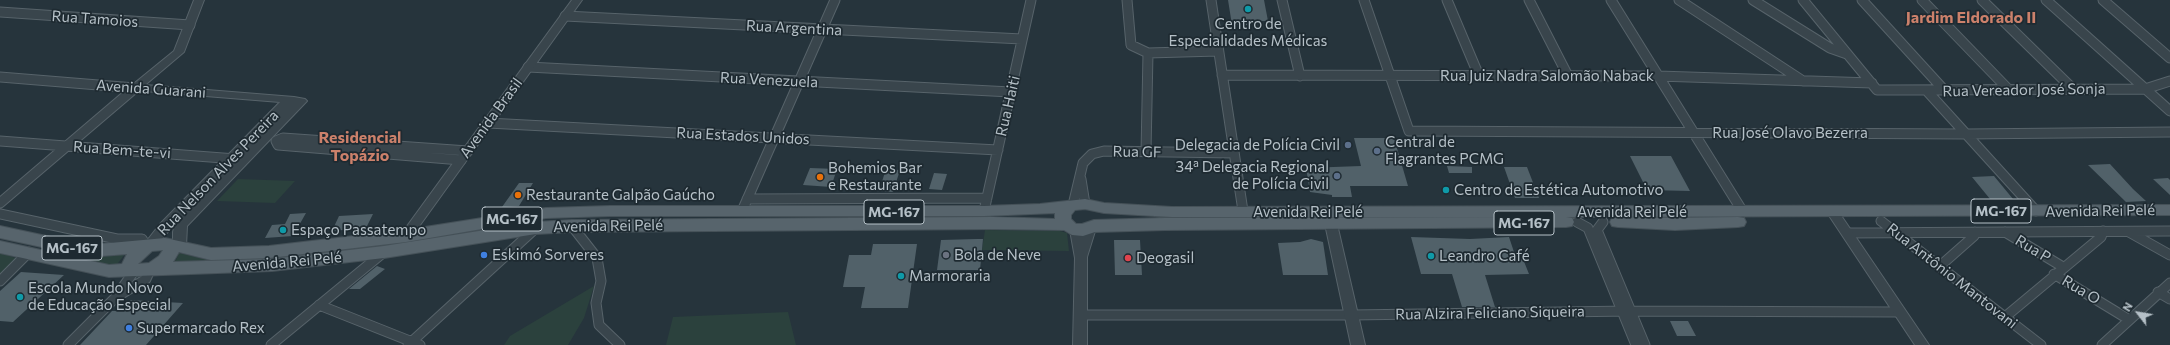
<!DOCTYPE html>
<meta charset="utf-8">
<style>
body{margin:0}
#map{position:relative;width:2170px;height:345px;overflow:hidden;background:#26343c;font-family:Commissioner,sans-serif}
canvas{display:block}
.north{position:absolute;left:2118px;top:293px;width:40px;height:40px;-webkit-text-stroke:3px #1e2a31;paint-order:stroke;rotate:301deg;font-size:11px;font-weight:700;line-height:16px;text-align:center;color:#b5c0c7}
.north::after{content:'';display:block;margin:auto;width:14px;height:18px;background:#b5c0c7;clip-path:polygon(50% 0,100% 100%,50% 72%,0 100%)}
</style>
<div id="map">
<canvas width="2170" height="345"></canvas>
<div class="north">N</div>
</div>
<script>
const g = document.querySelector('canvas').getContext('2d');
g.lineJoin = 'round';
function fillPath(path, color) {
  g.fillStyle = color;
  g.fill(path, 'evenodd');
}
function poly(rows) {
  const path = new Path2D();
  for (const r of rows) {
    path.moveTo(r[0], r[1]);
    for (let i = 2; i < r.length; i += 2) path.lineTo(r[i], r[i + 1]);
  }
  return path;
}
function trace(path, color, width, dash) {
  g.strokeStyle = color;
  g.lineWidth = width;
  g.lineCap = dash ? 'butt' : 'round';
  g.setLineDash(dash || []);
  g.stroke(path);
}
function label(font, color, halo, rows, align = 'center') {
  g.font = font + ' Commissioner,sans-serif';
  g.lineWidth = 3.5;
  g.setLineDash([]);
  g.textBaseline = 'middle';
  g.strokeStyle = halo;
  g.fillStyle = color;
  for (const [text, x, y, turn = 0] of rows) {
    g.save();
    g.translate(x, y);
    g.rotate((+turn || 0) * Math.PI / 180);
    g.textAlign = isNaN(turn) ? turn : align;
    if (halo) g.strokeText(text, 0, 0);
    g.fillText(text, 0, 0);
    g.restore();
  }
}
fillPath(poly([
 [238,179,295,181,275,203,217,201],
 [985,230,1060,231,1067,233,1069,251,982,250],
 [0,253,19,259,0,277],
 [179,253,212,261,168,265,176,260],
 [125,254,115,267,74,255,100,257],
 [594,286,584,318,568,345,504,345,510,336],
 [788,312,796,345,666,345,673,317]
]), '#2b413d');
fillPath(poly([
 [1228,0,1264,0,1268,21,1248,21,1249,25,1232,25],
 [1354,138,1394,138,1408,186,1350,186,1352,197,1332,197,1332,195,1310,192,1306,168,1361,166],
 [1630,156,1671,156,1690,191,1647,190],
 [2110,164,2133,189,2146,201,2126,202,2088,165],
 [1447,166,1472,167,1472,173,1449,173],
 [1504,167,1527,167,1539,198,1515,198],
 [810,168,837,169,831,187,803,185],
 [886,169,900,170,893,192,879,191],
 [934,173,947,174,942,190,929,189],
 [1994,176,2013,199,1990,199,1972,177],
 [2168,178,2170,180,2170,195,2153,179],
 [519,183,533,183,519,206,502,207],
 [306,213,293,236,265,238,272,225,285,224,290,214],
 [373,214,366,228,332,231,339,216],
 [1411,237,1470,239,1509,237,1515,255,1521,254,1529,274,1485,275,1495,307,1462,307,1452,274,1421,274],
 [977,239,983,239,980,270,937,270,941,240],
 [1311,239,1323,242,1328,275,1283,275,1278,243,1300,242],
 [1114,240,1140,240,1142,275,1115,275],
 [873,244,917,244,908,308,861,308,865,287,843,287,849,255,871,255],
 [377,266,385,269,360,289,349,289],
 [21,272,64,275,13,322,0,321,0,291],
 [131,300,183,303,146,345,80,345,112,311,121,311],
 [1670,321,1688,321,1696,336,1677,336]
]), '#516169');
const minor = poly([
 [1127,0,1131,45,1148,53,1218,51],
 [1211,0,1243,211],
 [1282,0,1300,76],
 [1364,0,1409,131,1965,134,2170,132],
 [1447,0,1479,76],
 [1529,0,1568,76],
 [1611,0,1743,212],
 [1679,0,1803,81],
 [1753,0,1830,48,1847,54],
 [1803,0,1877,90,2145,89,2170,81],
 [1862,0,1945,91],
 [1922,0,2009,90],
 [1982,0,2073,89],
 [2046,0,2170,111],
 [2103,0,2170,58],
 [0,12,190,25],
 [565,16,1022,39],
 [528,67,1011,92],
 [1222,75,1658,76,1872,83],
 [0,77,135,88],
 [1927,91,2036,211],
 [488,123,998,150],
 [0,141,236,159],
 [1146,152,1148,53],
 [461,160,278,145,276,141,283,138,468,151],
 [1081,179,1085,204],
 [747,199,987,198],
 [0,203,135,88],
 [1073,205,1083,163,1092,154,1104,151,1234,153],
 [742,211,835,0],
 [984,211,1031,0],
 [0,214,117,239,142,239,147,247],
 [1881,221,2041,345],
 [1577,222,1588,228,1636,345],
 [1603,222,1597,230,1645,345],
 [572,226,597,258,601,281,596,303,599,325,620,345],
 [2005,232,2063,267],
 [2129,232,2170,255],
 [1847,233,2170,231],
 [1940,266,1974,236,1975,232],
 [2054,274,2128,319],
 [0,281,29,252],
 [2158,292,2170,299],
 [118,296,146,279,151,268],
 [319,305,420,345],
 [1080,315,1351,315,1630,311,1900,312],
 [2005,317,2101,237,2103,231],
 [68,345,115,298,135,270],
 [271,345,384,252],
 [408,345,536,228],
 [2102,345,2170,283]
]);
const tertiary = poly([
 [194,0,204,0,184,52,145,85,294,97,305,99,307,101,187,226,186,246,185,249,171,257,166,255,165,252,173,244,173,232,175,223,153,250,148,252,143,250,142,247,160,224,280,102,131,90,129,88,131,86,174,51,194,0],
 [572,0,582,0,410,239,402,239,400,236,402,233,572,0],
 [1832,207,1836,208,1929,345,1915,345,1826,211,1832,207],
 [1331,220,1337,224,1365,345,1351,345,1325,224,1331,220],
 [1090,224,1094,225,1096,228,1087,257,1087,345,1073,345,1075,258,1070,230,1072,227,1076,226,1080,227,1083,232,1086,225,1090,224]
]);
const primary = poly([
 [1085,199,1104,203,1172,207,2170,205,2170,215,1566,217,1572,218,1574,222,1572,226,1566,227,1165,230,1095,232,1083,236,1072,235,1064,230,993,229,572,232,536,234,384,258,272,271,109,277,0,253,0,241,109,265,122,264,127,254,88,257,0,238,0,226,88,245,165,238,211,248,269,246,406,230,546,208,610,206,984,206,1040,204,1085,199],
 [1085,209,1104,213,1172,217,1532,217,1165,218,1094,220,1082,224,1076,224,1071,219,1071,215,1075,210,1085,209],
 [1055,213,1055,219,993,217,572,220,536,222,384,246,272,259,173,262,179,252,211,260,269,258,406,242,546,218,610,216,984,216,1055,213],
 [163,250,159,256,149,263,138,264,152,251,163,250],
 [1618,217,1675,218,1738,217,1744,218,1746,222,1744,226,1738,227,1675,230,1618,227,1612,226,1610,222,1612,218,1618,217]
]);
trace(minor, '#57636a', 11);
trace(tertiary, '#57636a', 2);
trace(primary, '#455158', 2);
trace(minor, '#39454c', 9);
fillPath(tertiary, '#39454c');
fillPath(primary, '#57646c');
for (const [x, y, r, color] of [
 [1248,9,4,"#0f9aa8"],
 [1348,145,4,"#5c6f8a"],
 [1377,151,4,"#5c6f8a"],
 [1337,176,4,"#5c6f8a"],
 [820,177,4,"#e8710a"],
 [1446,190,4,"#0f9aa8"],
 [518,195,4,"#e8710a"],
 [283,230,4,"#0f9aa8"],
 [484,255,4,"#3f7fe0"],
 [946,255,4,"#6b7280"],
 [1431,256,4,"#0f9aa8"],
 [1128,258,4,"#e0444e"],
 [901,276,4,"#0f9aa8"],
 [20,297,4,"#0f9aa8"],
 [129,328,4,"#3f7fe0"]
]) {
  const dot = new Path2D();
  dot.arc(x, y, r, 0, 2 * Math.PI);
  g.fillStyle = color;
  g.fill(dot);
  trace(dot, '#1e2a31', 1.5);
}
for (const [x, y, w] of [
 [2001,211,60],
 [894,212,60],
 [512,219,60],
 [1524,223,60],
 [72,248,60]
]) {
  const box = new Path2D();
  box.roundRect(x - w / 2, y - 12, w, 24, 3);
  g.fillStyle = '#1e2a31';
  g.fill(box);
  trace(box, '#b5c0c7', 1);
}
label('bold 14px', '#b5c0c7', null, [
 ["MG-167",2001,211],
 ["MG-167",894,212],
 ["MG-167",512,219],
 ["MG-167",1524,223],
 ["MG-167",72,248]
]);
label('15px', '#b5c0c7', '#1e2a31', [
 ["Rua Tamoios",95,19,4],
 ["Rua Argentina",794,28,3],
 ["Rua Juiz Nadra Salomão Naback",1547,76],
 ["Rua Venezuela",769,80,3],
 ["Avenida Guarani",151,89,4],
 ["Rua Vereador José Sonja",2024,90,-1],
 ["Rua Haiti",1008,106,-77],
 ["Avenida Brasil",491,118,-54],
 ["Rua José Olavo Bezerra",1790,133],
 ["Rua Estados Unidos",743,136,3],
 ["Rua Bem-te-vi",122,150,4],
 ["Rua GF",1137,152,1],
 ["Rua Nelson Alves Pereira",218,173,-46],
 ["Avenida Rei Pelé",2100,211,-1],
 ["Avenida Rei Pelé",1308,212],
 ["Avenida Rei Pelé",1632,212],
 ["Avenida Rei Pelé",608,226,-1],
 ["Rua P",2033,249,31],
 ["Avenida Rei Pelé",287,262,-5],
 ["Rua Antônio Mantovani",1952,276,38],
 ["Rua O",2081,290,31],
 ["Rua Alzira Feliciano Siqueira",1490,313,-1]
]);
label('15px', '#b5c0c7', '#1e2a31', [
 ["Centro de",1248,24,"center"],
 ["Especialidades Médicas",1248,41,"center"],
 ["Central de",1385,142],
 ["Flagrantes PCMG",1385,159],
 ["Delegacia de Polícia Civil",1340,145,"right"],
 ["34ª Delegacia Regional",1329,167,"right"],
 ["de Polícia Civil",1329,184,"right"],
 ["Bohemios Bar",828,168],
 ["e Restaurante",828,185],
 ["Centro de Estética Automotivo",1454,190],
 ["Restaurante Galpão Gaúcho",526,195],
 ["Espaço Passatempo",291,230],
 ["Eskimó Sorveres",492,255],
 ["Bola de Neve",954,255],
 ["Leandro Café",1439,256],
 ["Deogasil",1136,258],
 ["Marmoraria",909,276],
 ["Escola Mundo Novo",28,288],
 ["de Educação Especial",28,305],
 ["Supermarcado Rex",137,328]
], 'left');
label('bold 16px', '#cc816b', '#1e2a31', [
 ["Jardim Eldorado II",1971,18],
 ["Residencial",360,138],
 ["Topázio",360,156]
]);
</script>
